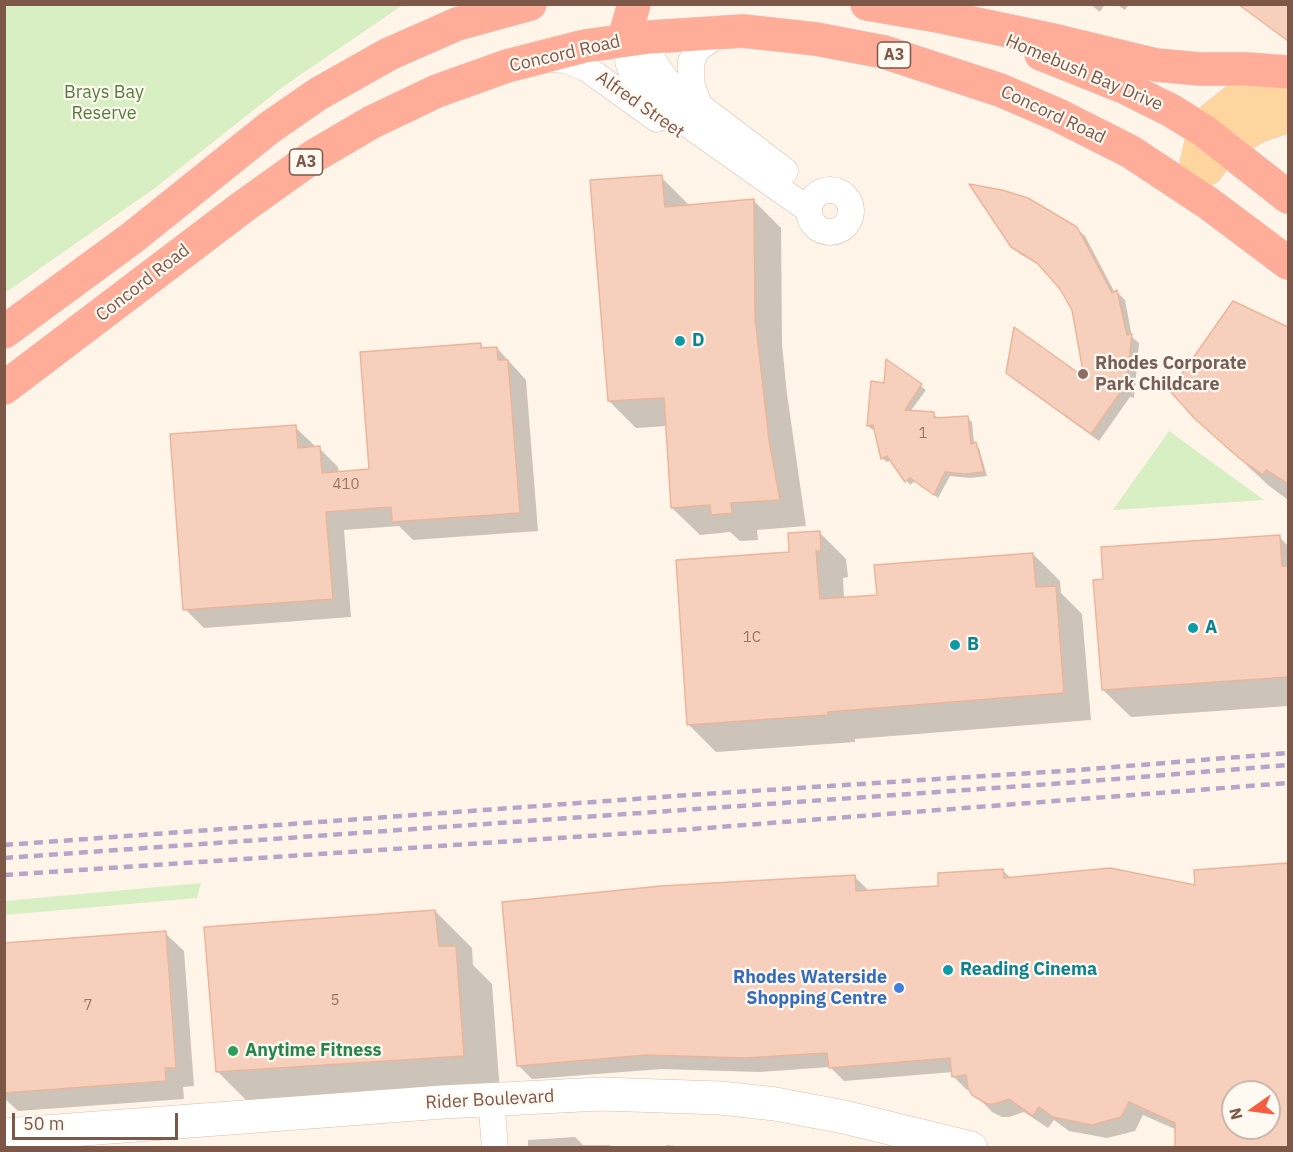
<!DOCTYPE html>
<style>
body{margin:0}
#map{position:relative;width:1293px;height:1152px;overflow:hidden;background:#fff4e8;font-family:"IBM Plex Sans",sans-serif}
canvas{display:block}
.frame{position:absolute;inset:0;border:6px solid #7d5748;pointer-events:none}
.north{position:absolute;left:1221px;top:1080px;width:60px;height:60px;box-sizing:border-box;background:#fff9f1;border:2px solid #cbb8ad;border-radius:50%;rotate:256deg;font-size:16px;font-weight:700;line-height:24px;text-align:center;color:#7d5748}
.north::after{content:'';display:block;margin:auto;width:21px;height:27px;background:#f55d41;clip-path:polygon(50% 0,100% 100%,50% 72%,0 100%)}
.scale{position:absolute;left:12px;top:1113px;width:166px;height:27px;box-sizing:border-box;border:3px solid #7d5748;border-top:0;padding-left:8px;font-size:18px;line-height:21px;white-space:nowrap;color:#7d5748;-webkit-text-stroke:4px #fff9f1;paint-order:stroke}
</style>
<div id="map">
<canvas width="1293" height="1152"></canvas>
<div class="frame"></div>
<div class="north">N</div>
<div class="scale">50 m</div>
</div>
<script>
const g = document.querySelector('canvas').getContext('2d');
g.lineJoin = 'round';
function fillPath(path, color) {
  g.fillStyle = color;
  g.fill(path, 'evenodd');
}
function poly(rows) {
  const path = new Path2D();
  for (const r of rows) {
    if (r.length === 3) {
      path.moveTo(r[0] + r[2], r[1]);
      path.arc(r[0], r[1], r[2], 0, 2 * Math.PI);
      continue;
    }
    path.moveTo(r[0], r[1]);
    for (let i = 2; i < r.length; i += 2) path.lineTo(r[i], r[i + 1]);
  }
  return path;
}
function trace(path, color, width, dash) {
  g.strokeStyle = color;
  g.lineWidth = width;
  g.lineCap = dash ? 'butt' : 'round';
  g.setLineDash(dash || []);
  g.stroke(path);
}
function label(font, color, halo, rows, align = 'center') {
  g.font = font + ' "IBM Plex Sans",sans-serif';
  g.lineWidth = 4.5;
  g.setLineDash([]);
  g.textBaseline = 'middle';
  g.strokeStyle = halo;
  g.fillStyle = color;
  for (const [text, x, y, turn = 0] of rows) {
    g.save();
    g.translate(x, y);
    g.rotate((+turn || 0) * Math.PI / 180);
    g.textAlign = isNaN(turn) ? turn : align;
    if (halo) g.strokeText(text, 0, 0);
    g.fillText(text, 0, 0);
    g.restore();
  }
}
fillPath(poly([
 [5,4,408,4,408,5,400,7,284,86,155,188,5,293],
 [1169,431,1264,500,1113,510],
 [201,883,197,898,5,915,5,901]
]), '#d8efc4');
fillPath(poly([
 [1090,4,1105,4,1100,12],
 [1116,4,1129,4,1125,10],
 [1258,4,1288,4,1288,41,1256,17],
 [661,177,688,204,689,207,754,201,781,228,782,345,787,394,806,526,757,530,758,540,740,541,730,532,700,535,672,508,667,426,636,428,609,401],
 [1076,228,1085,236,1115,293,1117,292,1125,300,1132,337,1139,343,1134,398,1130,397,1099,441,1016,381,1008,373,1087,380,1073,309,1055,281,1038,264,1020,254,1012,246],
 [1233,303,1288,330,1288,500,1268,485,1195,417],
 [480,344,485,349,497,348,526,380,538,531,413,540,399,526,344,530,351,617,204,628,185,609,295,427,314,445,314,448,319,448,338,467,339,473,371,470],
 [887,361,926,390,910,412,933,414,938,418,968,418,972,422,974,444,979,448,987,476,970,478,950,476,938,498,915,481,910,485,892,460,887,462,882,458,875,429,873,430,868,426,885,385],
 [819,532,846,559,848,577,843,578,844,599,879,596,1033,554,1060,581,1061,593,1082,614,1091,720,855,739,855,742,716,752,689,725,791,554],
 [1279,536,1288,546,1288,706,1131,717,1103,690],
 [1288,864,1288,1148,1177,1148,1177,1130,1143,1115,1135,1131,1107,1138,1069,1131,1054,1120,1048,1128,1024,1112,1009,1117,1002,1117,992,1112,971,1090,967,1090,953,1076,953,1072,844,1081,830,1067,760,1072,662,1069,532,1079,518,1065,855,877,869,891,939,888,1002,870,1011,878,1197,887,1196,871],
 [1233,1092,1269,1092,1269,1128,1233,1128],
 [435,911,472,948,473,965,492,984,500,1093,254,1108,217,1071],
 [165,933,184,951,194,1086,183,1087,184,1099,18,1111,4,1098,4,945],
 [575,1137,583,1145,610,1145,612,1148,528,1148,528,1140],
 [666,1145,698,1148,666,1148]
]), '#0003');
const building = poly([
 [1238,4,1288,4,1288,41,1238,4],
 [662,175,665,207,754,199,755,317,769,440,780,500,731,503,732,513,711,515,710,505,671,508,664,398,608,401,590,180,662,175],
 [969,184,1002,190,1028,198,1077,227,1112,293,1117,290,1127,335,1132,334,1126,391,1122,390,1091,434,1006,373,1014,327,1084,377,1072,310,1060,289,1037,263,1011,247,969,184],
 [1233,301,1288,327,1288,484,1266,470,1263,475,1239,458,1194,418,1170,391,1233,301],
 [481,343,481,348,497,347,498,360,508,360,520,513,392,522,391,507,326,512,333,599,183,610,170,434,296,425,298,448,320,446,322,473,369,469,360,352,481,343],
 [886,359,922,384,905,410,934,412,934,418,968,416,971,444,976,442,984,472,965,474,945,472,934,495,910,478,905,482,887,456,881,459,873,425,867,426,871,381,884,383,886,359],
 [820,531,821,551,816,551,820,599,877,595,874,565,1033,553,1036,587,1056,586,1064,693,828,712,828,715,687,725,676,560,789,552,788,533,820,531],
 [1280,535,1282,566,1288,566,1288,677,1102,690,1093,580,1103,579,1101,547,1280,535],
 [1288,863,1288,1148,1175,1148,1175,1123,1129,1102,1121,1117,1092,1125,1053,1117,1039,1107,1033,1116,1009,1099,994,1104,987,1104,972,1095,968,1088,966,1075,952,1077,950,1058,829,1068,827,1053,745,1058,647,1055,517,1066,502,902,661,886,855,875,856,891,938,886,938,873,1003,869,1004,878,1110,868,1195,885,1194,870,1288,863],
 [1233,1092,1269,1092,1269,1128,1233,1128,1233,1092],
 [435,910,439,946,456,946,464,1056,216,1072,204,927,435,910],
 [166,931,176,1068,165,1068,166,1081,4,1093,4,943,166,931]
]);
fillPath(building, '#f7d0bd');
trace(building, '#ecb59b', 1.5);
const street = poly([
 [650,37,653,61,667,81,785,171],
 [624,39,629,65,632,73,655,100,680,119,809,210],
 [546,59,565,60,586,68,657,119],
 [699,106,691,82,691,62,697,49,722,32],
 [830,211,21],
 [491,1099,495,1148]
]);
const secondary = poly([
 [4,1135,443,1102,601,1094,721,1098,775,1104,844,1117,971,1148]
]);
const primary = poly([
 [1207,169,1224,146,1258,126,1288,116],
 [1190,191,1204,131,1212,119,1236,100,1288,82]
]);
const highway = poly([
 [867,4,943,17,1057,41,1156,65,1200,69,1246,69,1288,72],
 [624,39,634,4],
 [1041,54,1126,88,1172,111,1204,131,1288,197],
 [4,332,132,238,269,128,318,94,389,54,457,24,530,4],
 [4,388,244,206,314,156,372,122,437,91,507,66,585,46,650,37,743,31,816,39,884,52,1000,90,1058,115,1131,152,1208,203,1288,263]
]);
trace(street, '#d5bdaf', 27);
trace(secondary, '#d9bdab', 34);
trace(primary, '#ddd3cf', 34);
trace(highway, '#ddd3cf', 34);
trace(street, '#fff', 26);
trace(secondary, '#fff', 33);
trace(primary, '#ffd59f', 33);
trace(highway, '#ffad99', 33);
trace(poly([
 [4,845,689,795,1078,770,1288,753],
 [4,858,1079,782,1288,765],
 [4,875,693,829,1288,783]
]), '#b6a4cb', 4.5, [9, 6]);
for (const [x, y, r, color] of [
 [680,341,6,"#0f9aa8"],
 [1083,374,6,"#8d6e63"],
 [1193,628,6,"#0f9aa8"],
 [955,645,6,"#0f9aa8"],
 [948,970,6,"#0f9aa8"],
 [899,988,6,"#3f7fe0"],
 [233,1051,6,"#2e9e5b"]
]) {
  const dot = new Path2D();
  dot.arc(x, y, r, 0, 2 * Math.PI);
  g.fillStyle = color;
  g.fill(dot);
  trace(dot, '#fff9f1', 2);
}
label('15px', '#9c7565', null, [
 ["1",923,434],
 ["410",346,485],
 ["1C",752,638],
 ["5",335,1001],
 ["7",88,1006]
]);
for (const [x, y, w] of [
 [894,55,33],
 [306,162,33]
]) {
  const box = new Path2D();
  box.roundRect(x - w / 2, y - 13, w, 26, 4.5);
  g.fillStyle = '#fff9f1';
  g.fill(box);
  trace(box, '#7d5748', 1.5);
}
label('bold 16px', '#7d5748', null, [
 ["A3",894,55],
 ["A3",306,162]
]);
label('18px', '#7d5748', '#fff9f1', [
 ["Concord Road",565,54,-13],
 ["Homebush Bay Drive",1084,73,23],
 ["Alfred Street",640,105,35],
 ["Concord Road",1053,115,25],
 ["Concord Road",143,283,-38],
 ["Rider Boulevard",490,1100,-3]
]);
label('18px', '#537e3c', '#fff9f1', [
 ["Brays Bay",104,93],
 ["Reserve",104,114]
]);
label('bold 18px', '#0d838f', '#fff9f1', [
 ["D",692,341],
 ["A",1205,628],
 ["B",967,645],
 ["Reading Cinema",960,970]
], 'left');
label('bold 18px', '#785e54', '#fff9f1', [
 ["Rhodes Corporate",1095,364],
 ["Park Childcare",1095,385]
], 'left');
label('bold 18px', '#366cbe', '#fff9f1', [
 ["Rhodes Waterside",887,978],
 ["Shopping Centre",887,999]
], 'right');
label('bold 18px', '#27864d', '#fff9f1', [
 ["Anytime Fitness",245,1051]
], 'left');
</script>
